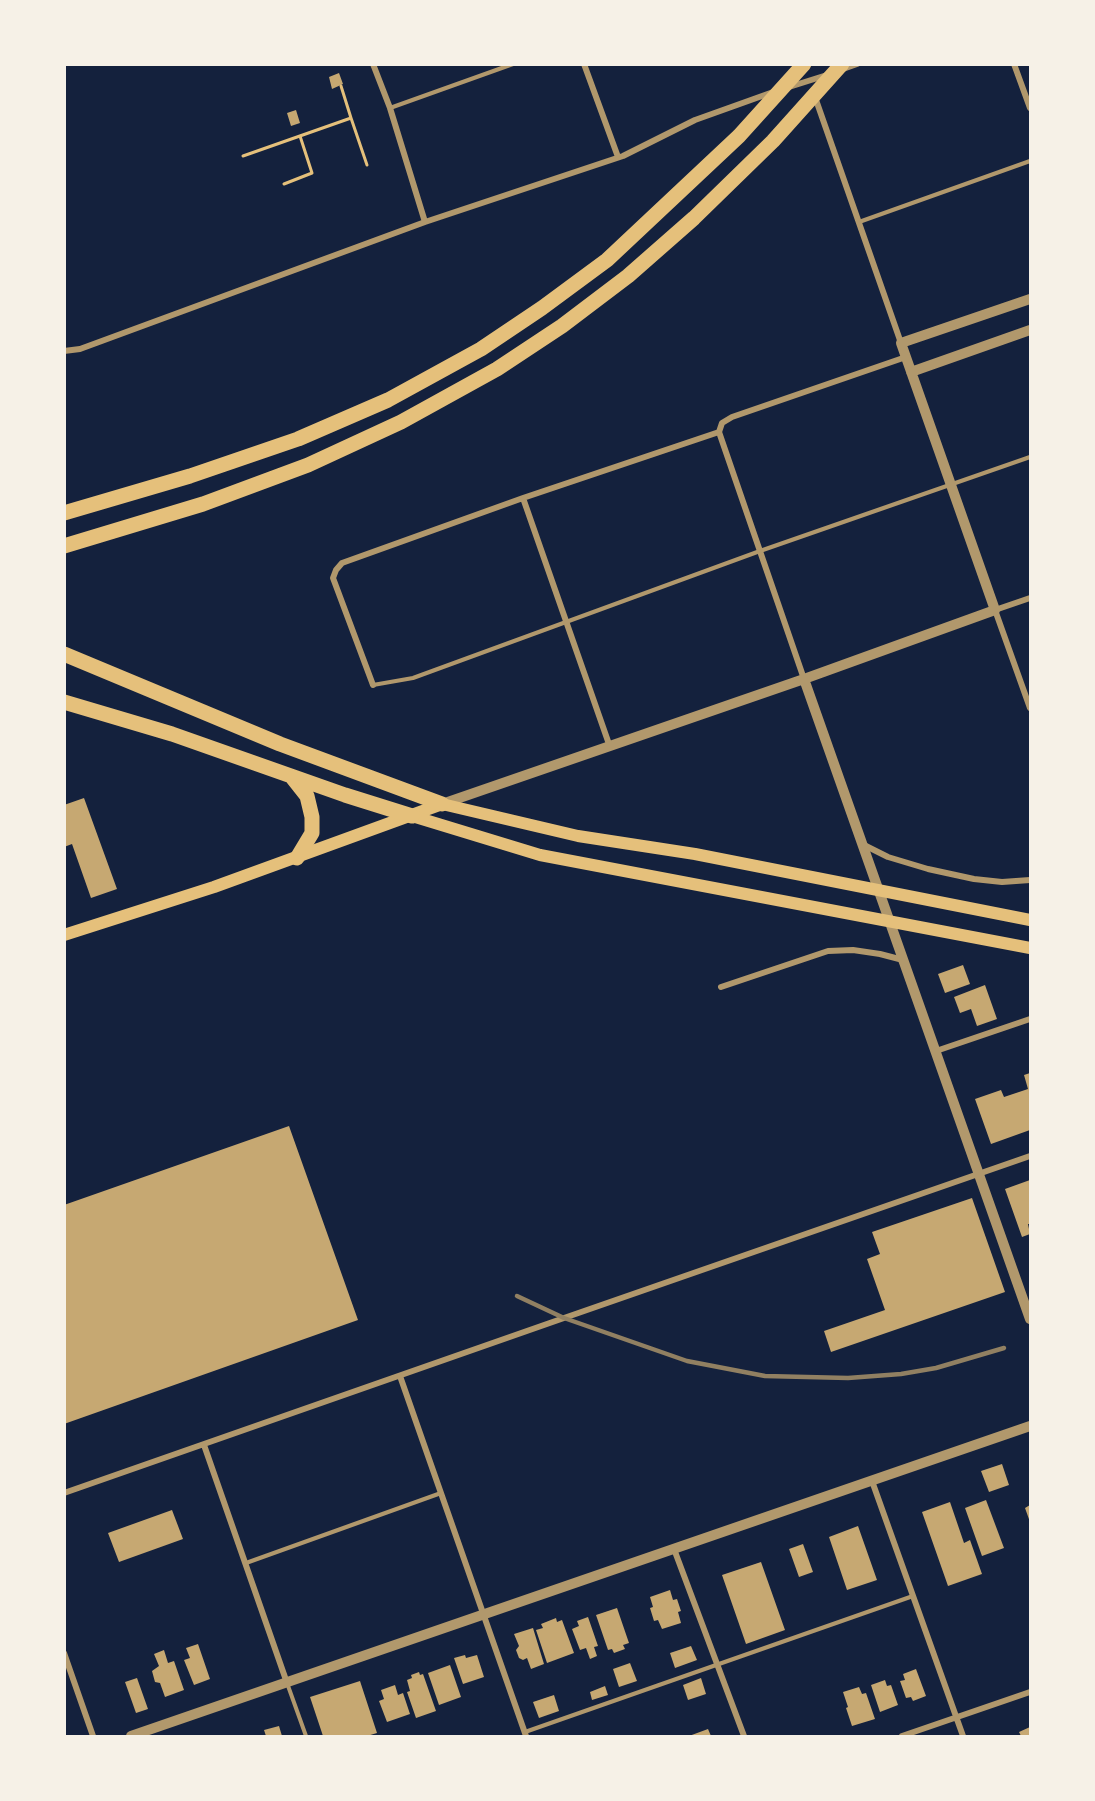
<!DOCTYPE html>
<style>
body{margin:0}
#map{position:relative;width:1095px;height:1801px;overflow:hidden;background:#14213d;font-family:Lora,serif}
canvas{display:block}
.frame{position:absolute;inset:0;border:66px solid #f6f1e7;pointer-events:none}
</style>
<div id="map">
<canvas width="1095" height="1801"></canvas>
<div class="frame"></div>
</div>
<script>
const g = document.querySelector('canvas').getContext('2d');
g.lineJoin = 'round';
function fillPath(path, color) {
  g.fillStyle = color;
  g.fill(path, 'evenodd');
}
function poly(rows) {
  const path = new Path2D();
  for (const r of rows) {
    path.moveTo(r[0], r[1]);
    for (let i = 2; i < r.length; i += 2) path.lineTo(r[i], r[i + 1]);
  }
  return path;
}
function trace(path, color, width, dash) {
  g.strokeStyle = color;
  g.lineWidth = width;
  g.lineCap = dash ? 'butt' : 'round';
  g.setLineDash(dash || []);
  g.stroke(path);
}
fillPath(poly([
 [339,73,343,84,332,89,329,77],
 [296,110,300,123,291,126,287,113],
 [84,798,117,889,91,898,72,844,64,847,64,805],
 [963,965,970,984,945,993,938,974],
 [985,985,997,1019,977,1026,971,1009,960,1013,954,997],
 [1030,1073,1030,1130,991,1144,975,1099,1001,1090,1004,1097,1028,1089,1024,1075],
 [289,1126,358,1320,64,1424,64,1205],
 [1030,1180,1030,1224,1028,1224,1030,1234,1022,1237,1005,1189],
 [972,1198,1005,1292,831,1352,824,1331,885,1310,867,1259,880,1254,872,1232],
 [1002,1464,1009,1485,989,1492,981,1471],
 [986,1500,1004,1548,982,1556,965,1508],
 [950,1502,964,1543,970,1540,982,1574,948,1586,922,1512],
 [1030,1505,1030,1522,1025,1508],
 [172,1510,183,1539,119,1562,108,1533],
 [858,1526,877,1580,847,1590,829,1537],
 [803,1544,813,1572,799,1577,789,1549],
 [761,1562,785,1630,746,1644,722,1575],
 [670,1590,673,1600,677,1599,681,1611,678,1612,681,1623,662,1629,658,1620,654,1621,650,1608,653,1607,650,1597],
 [617,1608,629,1643,623,1645,625,1649,614,1653,612,1649,608,1650,596,1615],
 [588,1617,598,1646,594,1647,597,1656,590,1659,586,1648,580,1650,572,1629,579,1626,577,1621],
 [556,1618,557,1622,562,1620,574,1653,547,1663,536,1630,543,1628,541,1624],
 [533,1628,544,1664,531,1669,527,1658,523,1660,519,1658,516,1650,519,1646,514,1634],
 [198,1644,210,1679,194,1685,184,1660,190,1658,186,1648],
 [691,1646,697,1660,675,1668,670,1653],
 [164,1650,168,1663,174,1661,184,1690,165,1697,160,1683,155,1682,152,1671,159,1666,154,1654],
 [465,1655,466,1658,477,1655,484,1677,463,1684,454,1658],
 [630,1663,637,1681,619,1687,613,1669],
 [450,1665,461,1697,439,1705,428,1673],
 [916,1669,926,1696,913,1701,911,1697,906,1698,900,1681,905,1680,903,1674],
 [419,1672,420,1675,423,1674,436,1711,416,1718,407,1692,410,1691,407,1680,412,1678,411,1675],
 [137,1678,148,1709,136,1713,125,1682],
 [701,1678,706,1694,688,1700,683,1685],
 [885,1680,887,1686,891,1685,898,1705,880,1712,871,1685],
 [360,1681,377,1733,367,1736,323,1736,310,1697],
 [395,1685,398,1695,403,1693,410,1714,387,1722,379,1701,384,1699,381,1690],
 [605,1686,608,1695,592,1700,590,1692],
 [859,1687,862,1694,866,1693,875,1719,852,1726,846,1708,848,1707,843,1692],
 [554,1695,559,1711,539,1718,533,1702],
 [279,1726,282,1736,266,1736,264,1730],
 [1030,1727,1030,1736,1021,1736,1019,1732],
 [708,1729,711,1736,689,1736]
]), '#c6a872');
trace(poly([
 [341,86,351,118],
 [243,156,351,118,367,165],
 [284,184,312,173,300,136]
]), '#e5c07b', 3);
trace(poly([
 [390,108,513,64],
 [859,222,1030,161],
 [373,685,413,678,760,551,1030,457],
 [246,1563,441,1493],
 [287,1683,306,1736],
 [525,1732,913,1596]
]), '#b1986c', 4);
trace(poly([
 [373,64,390,108,425,222],
 [584,64,618,157],
 [1014,64,1030,108],
 [843,69,857,64],
 [789,87,827,75],
 [815,97,901,343],
 [64,351,80,349,425,222,623,156,695,120,776,91],
 [719,432,804,679],
 [523,498,610,747],
 [1030,598,995,610,1030,708],
 [373,685,333,578,336,570,342,563,523,498,719,432,722,423,732,417,906,357],
 [864,845,888,857,928,869,974,879,1002,882,1030,880],
 [721,987,828,951,853,950,880,954,903,960],
 [936,1051,1030,1019],
 [400,1376,526,1736],
 [204,1445,287,1683],
 [872,1481,963,1736],
 [64,1493,564,1318,1030,1156],
 [674,1549,744,1736],
 [64,1653,93,1736],
 [902,1736,1030,1692]
]), '#b1986c', 6);
trace(poly([
 [911,372,1030,330],
 [804,679,1030,1319],
 [442,804,804,679,995,610,901,343,1030,299],
 [131,1736,1030,1426]
]), '#b1986c', 10);
trace(poly([
 [64,935,214,887,442,804]
]), '#e5c07b', 12);
trace(poly([
 [442,804,578,836,695,854,1030,920],
 [412,816,540,855,1030,948]
]), '#e5c07b', 12);
trace(poly([
 [64,513,190,476,298,439,388,400,481,349,542,308,607,260,739,136,804,64],
 [64,546,203,504,308,465,401,422,497,369,562,326,628,276,694,218,773,141,842,64],
 [64,654,280,744,442,804],
 [64,702,172,734,345,795,412,816],
 [292,777,307,796,312,817,312,833,297,858]
]), '#e5c07b', 15);
trace(poly([
 [517,1296,564,1318,687,1361,765,1376,848,1378,901,1374,936,1368,1004,1348]
]), '#918062', 4.5);
</script>
